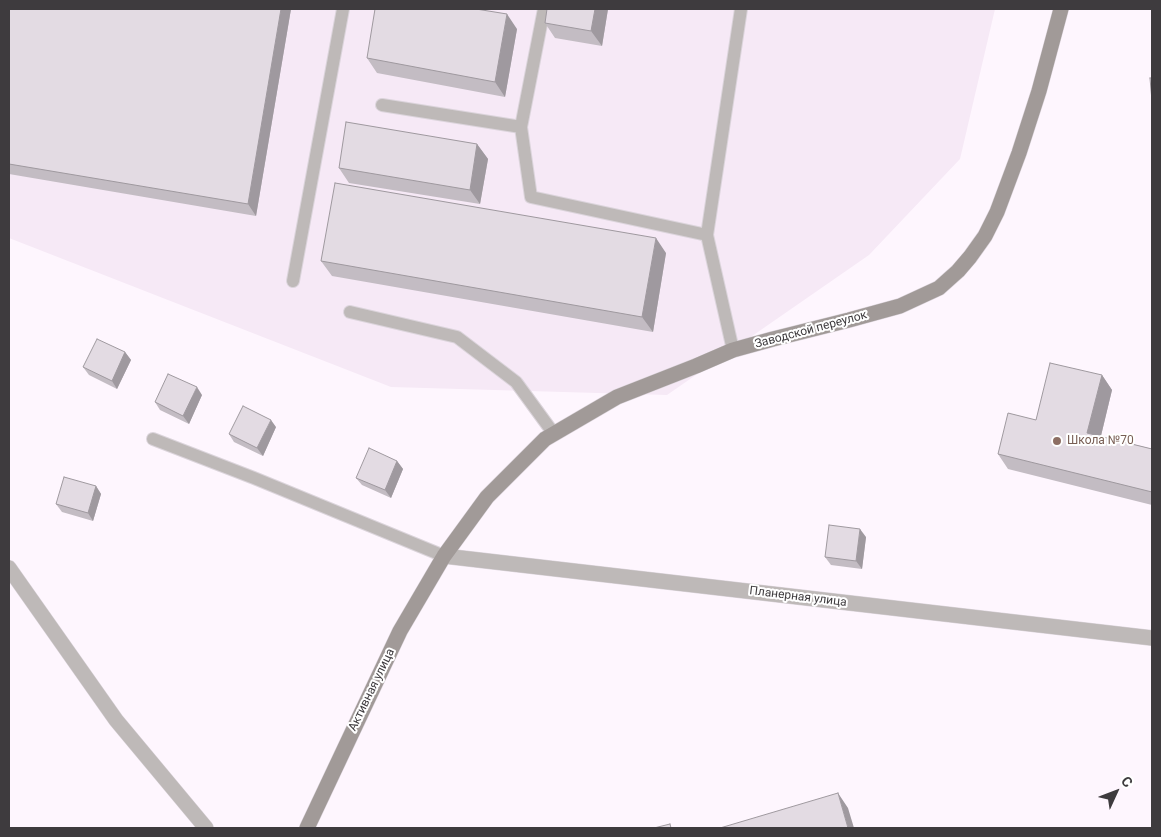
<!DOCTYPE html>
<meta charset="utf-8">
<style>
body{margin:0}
#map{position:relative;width:1161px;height:837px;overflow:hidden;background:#fef6fe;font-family:Roboto,sans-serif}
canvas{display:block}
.frame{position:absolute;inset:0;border:10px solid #3e3b3e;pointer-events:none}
.north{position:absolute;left:1091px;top:767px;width:50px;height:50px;-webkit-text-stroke:4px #fff;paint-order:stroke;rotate:47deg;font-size:14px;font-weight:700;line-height:20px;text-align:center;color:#3e3b3e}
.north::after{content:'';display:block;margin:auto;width:18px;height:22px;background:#3e3b3e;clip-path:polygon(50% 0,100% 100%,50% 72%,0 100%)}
</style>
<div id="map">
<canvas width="1161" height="837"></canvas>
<div class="frame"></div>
<div class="north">С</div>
</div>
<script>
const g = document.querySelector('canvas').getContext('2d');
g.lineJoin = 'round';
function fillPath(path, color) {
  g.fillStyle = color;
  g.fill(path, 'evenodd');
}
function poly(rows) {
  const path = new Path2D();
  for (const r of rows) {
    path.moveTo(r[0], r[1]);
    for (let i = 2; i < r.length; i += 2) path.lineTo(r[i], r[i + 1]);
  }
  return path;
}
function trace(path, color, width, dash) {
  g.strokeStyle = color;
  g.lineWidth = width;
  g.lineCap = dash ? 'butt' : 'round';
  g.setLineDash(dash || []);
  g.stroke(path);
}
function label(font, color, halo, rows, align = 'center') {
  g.font = font + ' Roboto,sans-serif';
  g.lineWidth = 4;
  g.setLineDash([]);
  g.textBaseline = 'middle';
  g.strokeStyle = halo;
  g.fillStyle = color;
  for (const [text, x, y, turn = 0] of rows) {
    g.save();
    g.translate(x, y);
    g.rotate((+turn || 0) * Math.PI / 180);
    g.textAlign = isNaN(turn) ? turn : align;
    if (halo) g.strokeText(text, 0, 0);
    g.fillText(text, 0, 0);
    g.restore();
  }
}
fillPath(poly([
 [9,9,995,9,960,159,869,255,667,395,391,387,9,238]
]), '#f6e9f6');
const lane = poly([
 [544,9,521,127,531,197,707,235],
 [382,105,521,127],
 [293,281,343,9],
 [350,312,457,337,516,382,554,434],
 [733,350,707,235,741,9],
 [153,439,254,478,444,556]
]);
const street = poly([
 [444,556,1152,638],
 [9,568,116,720,206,828]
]);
const secondary = poly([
 [307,828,400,631,444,556,487,497,545,439,617,397,696,366,733,350,773,339,849,320,900,306,939,288,958,271,970,257,985,236,997,212,1019,153,1039,91,1061,9]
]);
trace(lane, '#dbd4db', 14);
trace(street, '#dbd4db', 16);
trace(secondary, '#dbd4db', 16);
trace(lane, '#beb9b8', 12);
trace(street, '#beb9b8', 15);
trace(secondary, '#a19a98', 15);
fillPath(poly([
 [9,9,291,9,256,216,9,174],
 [547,9,608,9,602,46,555,38,545,23],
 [517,29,505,97,377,73,367,58],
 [477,144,488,159,480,204,349,183,339,168],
 [666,253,653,332,332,276,321,261],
 [125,352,131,360,117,389,89,375,83,367],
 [1102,375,1112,390,1101,436,1152,449,1152,505,1008,469,998,454,1036,420],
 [202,395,189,424,160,410,155,402],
 [276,427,263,456,234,442,229,434],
 [397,461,403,469,391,498,362,485,356,478],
 [96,486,101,494,93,521,62,512,56,504],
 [866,537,862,569,831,565,825,557]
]), '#c3bcc3');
fillPath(poly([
 [281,9,291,9,256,216,248,204],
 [595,9,608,9,602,46,591,31],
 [507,14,517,29,505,97,495,82],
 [477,144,488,159,480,204,470,190],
 [656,238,666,253,653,332,642,317],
 [125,352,131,360,117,389,112,381],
 [1102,375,1112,390,1098,448,1087,433],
 [197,387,202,395,189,424,183,416],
 [271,420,276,427,263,456,257,448],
 [397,461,403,469,391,498,385,490],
 [96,486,101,494,93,521,88,513],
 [860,529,866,537,862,569,856,561],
 [838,793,848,808,854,828,848,828]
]), '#9f999f');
const building = poly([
 [9,9,281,9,248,204,9,164,9,9],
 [375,9,476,9,507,14,495,82,367,58,375,9],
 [547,9,595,9,591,31,545,23,547,9],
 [1150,78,1152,78,1152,101,1150,78],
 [346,122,477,144,470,190,339,168,346,122],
 [335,183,656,238,642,317,321,261,335,183],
 [97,339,125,352,112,381,83,367,97,339],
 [1050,363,1102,375,1087,433,1152,449,1152,492,998,454,1008,413,1036,420,1050,363],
 [168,374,197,387,183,416,155,402,168,374],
 [243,406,271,420,257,448,229,434,243,406],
 [369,448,397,461,385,490,356,478,369,448],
 [64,477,96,486,88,513,56,504,64,477],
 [829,525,860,529,856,561,825,557,829,525],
 [838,793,848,828,720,828,838,793],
 [670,824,671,828,654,828,670,824]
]);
fillPath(building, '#e3dbe3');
trace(building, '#9f999f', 1);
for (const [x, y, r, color] of [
 [1057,441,5,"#8d6e63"]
]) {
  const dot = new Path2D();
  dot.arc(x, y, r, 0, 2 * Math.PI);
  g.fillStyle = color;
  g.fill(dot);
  trace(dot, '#fff', 2);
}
label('12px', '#3e3b3e', '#fff', [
 ["Заводской переулок",811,330,-15],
 ["Планерная улица",798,597,7],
 ["Активная улица",372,690,-64]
]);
label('12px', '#785e54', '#fff', [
 ["Школа №70",1067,441]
], 'left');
</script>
